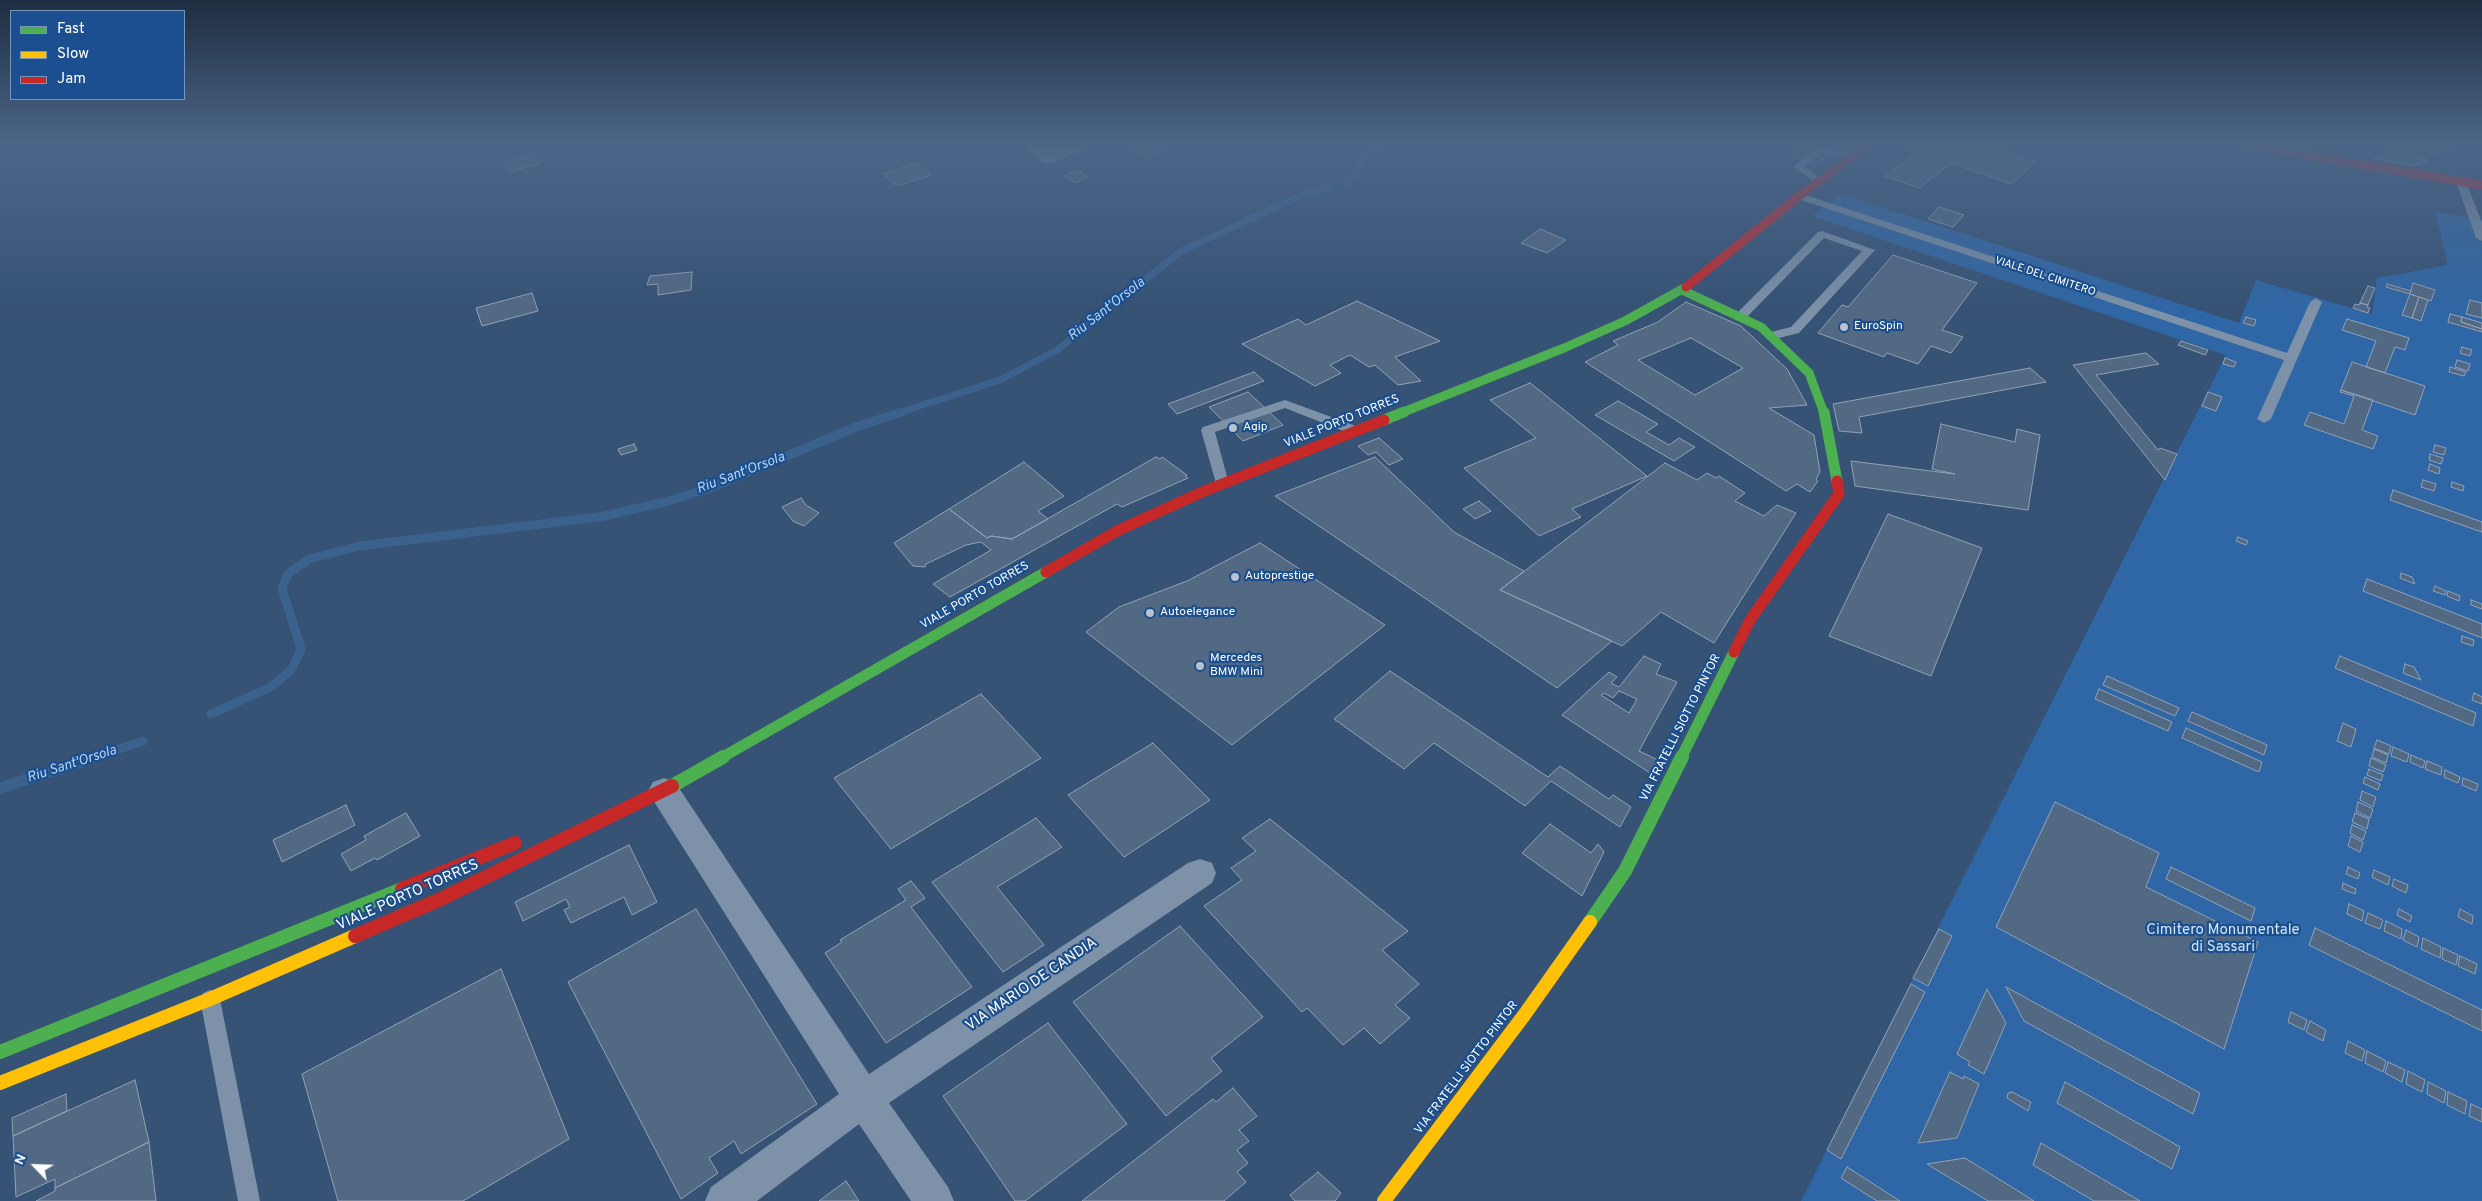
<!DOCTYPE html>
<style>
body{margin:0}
#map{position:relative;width:2482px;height:1201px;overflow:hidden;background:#365274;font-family:Overpass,sans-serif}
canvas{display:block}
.legend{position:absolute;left:10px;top:10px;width:175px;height:90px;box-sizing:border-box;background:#1b4f8f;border:1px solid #7695bc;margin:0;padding:6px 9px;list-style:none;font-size:15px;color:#fff}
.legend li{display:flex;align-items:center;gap:10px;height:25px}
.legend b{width:25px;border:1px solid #7695bc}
.north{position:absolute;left:10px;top:1141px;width:50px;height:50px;-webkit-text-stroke:4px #1b4f8f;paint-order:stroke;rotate:294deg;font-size:14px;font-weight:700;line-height:20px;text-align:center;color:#fff}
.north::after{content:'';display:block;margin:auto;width:18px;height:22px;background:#fff;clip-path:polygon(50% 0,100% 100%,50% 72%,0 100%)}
</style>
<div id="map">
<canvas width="2482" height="1201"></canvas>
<ul class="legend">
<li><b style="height:6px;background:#4caf50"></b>Fast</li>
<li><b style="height:6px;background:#ffc107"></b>Slow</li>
<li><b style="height:6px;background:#c62828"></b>Jam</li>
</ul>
<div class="north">N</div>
</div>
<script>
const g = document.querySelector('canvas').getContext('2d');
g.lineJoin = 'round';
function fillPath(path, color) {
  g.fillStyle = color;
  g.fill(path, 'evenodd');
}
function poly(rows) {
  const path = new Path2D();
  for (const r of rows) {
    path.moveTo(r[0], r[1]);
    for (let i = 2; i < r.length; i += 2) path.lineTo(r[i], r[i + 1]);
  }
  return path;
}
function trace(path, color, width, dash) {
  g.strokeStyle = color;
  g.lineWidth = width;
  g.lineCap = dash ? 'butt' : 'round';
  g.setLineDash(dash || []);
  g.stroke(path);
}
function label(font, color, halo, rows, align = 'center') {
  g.font = font + ' Overpass,sans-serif';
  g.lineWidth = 4.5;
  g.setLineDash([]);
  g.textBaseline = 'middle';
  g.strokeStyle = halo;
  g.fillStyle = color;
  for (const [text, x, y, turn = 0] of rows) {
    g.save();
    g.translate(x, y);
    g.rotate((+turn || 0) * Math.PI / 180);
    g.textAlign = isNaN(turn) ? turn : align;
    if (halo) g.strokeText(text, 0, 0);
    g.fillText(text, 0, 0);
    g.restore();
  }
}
fillPath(poly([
 [1841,194,2239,323,2256,280,2372,314,2377,278,2448,265,2435,212,2482,220,2482,1201,1801,1201,2226,355,1812,216]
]), '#2f66a5');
trace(poly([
 [1346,183,1358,171,1360,160,1377,151,1381,145],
 [898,413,1000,380,1057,350,1180,252,1297,197,1331,187]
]), '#3b618d', 7);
trace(poly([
 [211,714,271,687,292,669,301,649,282,588,289,573,309,559,359,546,599,517,665,502,710,488,856,427,902,412],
 [92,758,143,741]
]), '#3b618d', 9);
trace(poly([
 [0,788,96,757]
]), '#3b618d', 11);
const building = poly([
 [1138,145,1166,145,1148,157,1130,150,1138,145],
 [1907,145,1996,145,1993,148,2036,162,2011,184,1951,163,1919,188,1885,176,1918,151,1905,147,1907,145],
 [2412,145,2441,145,2450,150,2430,154,2412,145],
 [1800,149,1824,158,1815,165,1790,156,1800,149],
 [2399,149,2428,161,2413,166,2371,158,2399,149],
 [534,154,541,163,510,172,503,163,534,154],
 [917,163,931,175,897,186,883,174,917,163],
 [1077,170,1088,177,1075,183,1064,176,1077,170],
 [1939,207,1964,215,1953,227,1928,219,1939,207],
 [1540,229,1566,240,1547,253,1521,243,1540,229],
 [1893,255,1977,283,1942,330,1963,337,1951,353,1931,346,1918,364,1887,353,1884,357,1818,333,1842,305,1848,307,1893,255],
 [692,272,691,290,658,295,658,284,647,285,650,276,692,272],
 [2413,283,2435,290,2431,301,2410,294,2413,283],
 [2387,284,2411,291,2410,294,2386,287,2387,284],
 [2368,286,2375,288,2368,305,2360,303,2368,286],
 [532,293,538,311,482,326,476,308,532,293],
 [2410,294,2419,297,2412,318,2402,315,2410,294],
 [2419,297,2428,300,2421,321,2412,318,2419,297],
 [2470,300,2482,303,2482,318,2466,314,2470,300],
 [1357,301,1440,341,1395,357,1421,381,1398,385,1375,365,1369,367,1350,355,1330,365,1341,373,1315,386,1242,344,1298,319,1306,325,1357,301],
 [1686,302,1741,326,1787,369,1807,405,1769,408,1814,435,1820,472,1816,479,1818,481,1810,492,1797,484,1786,491,1585,362,1618,345,1613,341,1658,322,1686,302],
 [1691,338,1743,368,1695,395,1638,360,1691,338],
 [2360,303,2368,305,2367,307,2370,308,2368,313,2353,308,2355,304,2359,305,2360,303],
 [2450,314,2462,317,2461,322,2482,329,2482,332,2448,322,2450,314],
 [2246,317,2256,320,2254,326,2243,323,2246,317],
 [2462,317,2482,323,2482,329,2461,322,2462,317],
 [2347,319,2409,338,2405,350,2395,347,2385,373,2366,367,2376,341,2342,330,2347,319],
 [2181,341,2208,350,2205,355,2178,345,2181,341],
 [2462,347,2472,350,2470,356,2460,353,2462,347],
 [2146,353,2159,364,2096,375,2158,450,2160,448,2177,454,2165,480,2073,365,2146,353],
 [2225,358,2236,362,2234,367,2223,364,2225,358],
 [2457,360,2470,364,2468,371,2455,367,2457,360],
 [2352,362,2425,386,2415,415,2341,390,2352,362],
 [2450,367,2466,372,2464,376,2449,372,2450,367],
 [2030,368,2046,382,1859,417,1862,433,1839,431,1833,404,2030,368],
 [1254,372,1264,381,1177,414,1168,404,1254,372],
 [1530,383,1647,476,1572,509,1581,517,1539,536,1464,468,1536,438,1490,400,1530,383],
 [2341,390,2373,400,2362,430,2378,436,2373,449,2304,425,2310,412,2344,424,2354,396,2340,392,2341,390],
 [1248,392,1283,425,1243,441,1209,407,1248,392],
 [2208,392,2222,397,2216,411,2202,406,2208,392],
 [1618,401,1658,424,1646,432,1669,445,1679,438,1695,447,1674,461,1595,415,1618,401],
 [1941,424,2015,442,2017,429,2040,435,2028,510,1855,486,1851,461,1955,474,1932,469,1941,424],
 [1379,438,1403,459,1389,465,1376,452,1368,455,1358,446,1379,438],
 [634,444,637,450,621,455,618,449,634,444],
 [2435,445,2446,448,2444,455,2433,452,2435,445],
 [2430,454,2443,458,2441,464,2429,460,2430,454],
 [1156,457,1160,459,1162,457,1187,475,1185,476,1188,478,1122,507,1117,504,950,597,933,584,991,550,981,542,966,545,926,564,925,567,913,566,894,543,949,509,987,538,991,536,1012,539,1156,457],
 [1375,457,1454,532,1524,571,1500,590,1612,641,1557,688,1275,496,1375,457],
 [1024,462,1064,496,1038,511,1048,519,1012,539,991,536,987,538,949,509,1024,462],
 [1665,463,1697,480,1707,473,1716,478,1719,476,1745,493,1735,501,1764,516,1777,505,1796,513,1714,643,1661,612,1622,646,1500,590,1665,463],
 [2430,464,2440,468,2439,474,2428,470,2430,464],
 [2423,480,2436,484,2434,491,2421,487,2423,480],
 [2452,482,2464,486,2463,491,2451,487,2452,482],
 [2393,490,2482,522,2482,532,2390,500,2393,490],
 [801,498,806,505,819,513,804,526,793,521,782,507,801,498],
 [1479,501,1491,511,1475,519,1463,509,1479,501],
 [1888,514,1982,548,1931,676,1829,636,1888,514],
 [2238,537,2248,541,2246,545,2236,541,2238,537],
 [1260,543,1385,625,1232,745,1086,632,1119,607,1187,581,1260,543],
 [2401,573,2412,577,2415,584,2400,578,2401,573],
 [2367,579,2482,624,2482,638,2363,591,2367,579],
 [2435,586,2446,591,2445,595,2433,591,2435,586],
 [2448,591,2460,596,2459,601,2447,596,2448,591],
 [2471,600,2482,604,2482,609,2471,605,2471,600],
 [2462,636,2474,640,2473,646,2461,642,2462,636],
 [1644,656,1661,664,1656,674,1677,682,1639,751,1658,760,1650,773,1562,715,1609,672,1617,677,1611,683,1619,687,1644,656],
 [1619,691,1637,699,1629,713,1601,695,1604,693,1613,698,1619,691],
 [2340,656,2476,713,2473,726,2335,668,2340,656],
 [2405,664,2414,667,2421,680,2403,673,2405,664],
 [1390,671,1548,777,1560,766,1609,799,1613,795,1631,807,1620,827,1551,781,1525,806,1434,743,1404,769,1334,719,1390,671],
 [2107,676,2179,708,2175,716,2103,685,2107,676],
 [2099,689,2172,722,2168,731,2095,699,2099,689],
 [2474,693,2482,697,2482,704,2472,700,2474,693],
 [981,694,1041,758,891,849,834,778,981,694],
 [2192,712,2267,745,2264,755,2188,721,2192,712],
 [2343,723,2356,729,2351,747,2337,741,2343,723],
 [2186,728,2262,762,2259,772,2182,738,2186,728],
 [2377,740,2391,746,2389,754,2374,748,2377,740],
 [1153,743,1210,800,1124,857,1068,795,1153,743],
 [2393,747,2409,754,2407,762,2391,756,2393,747],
 [2374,749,2388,755,2386,763,2372,757,2374,749],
 [2411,755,2425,761,2423,768,2410,762,2411,755],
 [2371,758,2386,765,2383,772,2369,766,2371,758],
 [2427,761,2442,767,2441,775,2425,769,2427,761],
 [2369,769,2383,775,2381,781,2367,775,2369,769],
 [2445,770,2460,777,2458,783,2444,777,2445,770],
 [2365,777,2380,784,2378,790,2363,783,2365,777],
 [2463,778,2478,784,2476,791,2462,785,2463,778],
 [2362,791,2376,797,2373,807,2360,800,2362,791],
 [2055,802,2159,853,2146,887,2258,942,2224,1049,1996,927,2055,802],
 [2358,802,2373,809,2370,818,2356,811,2358,802],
 [346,805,355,825,282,862,273,840,346,805],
 [406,813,420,836,377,860,375,858,351,871,341,854,366,840,364,836,406,813],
 [2355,813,2369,819,2367,829,2352,822,2355,813],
 [1036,818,1062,847,997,887,1044,945,1003,972,932,882,1036,818],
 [1270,819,1408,931,1382,950,1419,984,1395,1005,1410,1018,1380,1044,1364,1028,1343,1045,1307,1008,1302,1012,1204,906,1242,880,1231,868,1256,851,1242,838,1270,819],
 [1550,824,1591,853,1598,844,1604,852,1582,896,1522,853,1550,824],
 [2352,825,2366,831,2363,840,2350,833,2352,825],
 [2351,836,2363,842,2360,852,2348,846,2351,836],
 [629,845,657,902,632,915,624,897,571,923,564,910,570,907,566,899,523,921,515,902,629,845],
 [2171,867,2255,908,2251,921,2166,879,2171,867],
 [2348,867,2360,873,2358,879,2346,874,2348,867],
 [2374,870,2390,877,2388,885,2372,877,2374,870],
 [2394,879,2408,885,2406,893,2392,886,2394,879],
 [911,881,925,898,911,907,972,987,886,1043,825,953,842,942,840,940,906,900,898,889,911,881],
 [2343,883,2356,889,2355,894,2342,889,2343,883],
 [2349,904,2364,911,2362,921,2347,914,2349,904],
 [696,909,817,1104,741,1154,734,1141,709,1158,718,1173,681,1199,568,982,696,909],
 [2399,909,2412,916,2410,922,2397,915,2399,909],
 [2460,909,2473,916,2472,924,2458,917,2460,909],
 [2368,913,2383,920,2380,929,2365,923,2368,913],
 [2386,921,2402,929,2401,939,2384,931,2386,921],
 [1180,926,1263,1017,1211,1058,1222,1071,1166,1116,1073,1002,1180,926],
 [2315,928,2482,1010,2482,1031,2309,945,2315,928],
 [1939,929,1952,936,1928,986,1913,978,1939,929],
 [2406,930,2419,937,2417,947,2403,940,2406,930],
 [2423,938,2441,947,2440,958,2421,949,2423,938],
 [2443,948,2458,955,2456,965,2442,959,2443,948],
 [2460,956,2477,964,2475,974,2458,966,2460,956],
 [501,969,569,1139,463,1201,338,1201,302,1074,501,969],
 [1911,984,1925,992,1841,1159,1827,1150,1911,984],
 [2006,987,2200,1093,2193,1114,2024,1021,2006,987],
 [1987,989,2006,1023,1984,1074,1968,1065,1970,1062,1957,1054,1987,989],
 [2291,1012,2307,1020,2304,1030,2288,1022,2291,1012],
 [2310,1021,2326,1030,2323,1041,2306,1032,2310,1021],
 [1048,1023,1127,1124,1025,1201,1015,1201,943,1096,1048,1023],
 [2348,1041,2365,1050,2362,1061,2345,1053,2348,1041],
 [2367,1051,2386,1061,2383,1072,2365,1063,2367,1051],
 [2388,1062,2405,1070,2402,1082,2385,1073,2388,1062],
 [2408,1071,2425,1080,2422,1092,2406,1084,2408,1071],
 [1950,1072,1963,1079,1964,1076,1979,1084,1957,1138,1918,1143,1950,1072],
 [135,1080,149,1142,55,1188,55,1179,16,1197,13,1136,135,1080],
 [2065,1082,2180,1147,2172,1169,2057,1103,2065,1082],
 [2428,1082,2446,1091,2444,1103,2427,1094,2428,1082],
 [1233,1088,1257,1116,1239,1130,1249,1141,1237,1150,1248,1163,1237,1172,1246,1182,1224,1201,1082,1201,1213,1099,1216,1102,1233,1088],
 [2012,1092,2031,1102,2028,1111,2007,1098,2008,1093,2012,1092],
 [2448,1092,2467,1101,2465,1114,2447,1105,2448,1092],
 [66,1094,67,1111,13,1136,12,1118,66,1094],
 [2471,1104,2482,1109,2482,1122,2469,1116,2471,1104],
 [149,1142,156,1201,36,1201,55,1191,55,1188,149,1142],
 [2041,1143,2140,1201,2094,1201,2033,1165,2041,1143],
 [1965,1158,2034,1201,1988,1201,1927,1164,1965,1158],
 [1847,1167,1900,1201,1877,1201,1841,1178,1847,1167],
 [1318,1172,1341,1193,1335,1201,1295,1201,1290,1195,1318,1172],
 [846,1181,859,1201,819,1201,846,1181]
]);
fillPath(building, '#526984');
trace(building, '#92a2b6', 1);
fillPath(poly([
 [1820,147,1852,153,1857,156,1852,159,1822,153,1804,166,1822,180,1823,182,1818,185,1793,166,1820,147],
 [2461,179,2466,182,2482,223,2482,241,2476,238,2456,182,2461,179],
 [1799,193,2287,353,2310,302,2316,298,2322,302,2271,419,2264,423,2257,419,2284,360,1795,198,1794,196,1799,193],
 [1822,231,1875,250,1799,333,1771,340,1765,336,1767,333,1791,327,1862,251,1824,238,1744,320,1736,320,1734,317,1736,314,1818,232,1822,231],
 [1285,400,1361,428,1363,431,1361,434,1351,434,1285,408,1215,432,1229,484,1227,487,1217,487,1201,430,1203,427,1285,400],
 [210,990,217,993,220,999,260,1201,238,1201,200,999,203,993,210,990]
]), '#7d92a8');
fillPath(poly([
 [1022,145,1043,145,1051,151,1064,145,1090,145,1088,149,1049,164,1042,162,1022,145],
 [664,778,675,782,869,1074,1188,863,1200,859,1212,863,1216,873,1212,883,889,1103,948,1187,954,1201,911,1201,859,1124,757,1201,705,1201,711,1187,839,1094,653,800,648,791,653,782,664,778]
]), '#7d92a8');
trace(poly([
 [1682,290,1761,327,1809,373,1824,413],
 [1401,413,1564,348,1625,321,1686,287]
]), '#4caf50', 9);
trace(poly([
 [1824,412,1837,481],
 [1384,420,1404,412],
 [721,758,1046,572],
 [1681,758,1734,652]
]), '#4caf50', 11);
trace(poly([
 [672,786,723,757],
 [1590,922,1625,871,1682,757],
 [0,1052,402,889]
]), '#4caf50', 14);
trace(poly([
 [0,1083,210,999,355,936],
 [1384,1201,1525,1014,1590,922]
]), '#ffc107', 14);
trace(poly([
 [2248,145,2482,185],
 [1686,287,1799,196,1867,145]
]), '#c62828', 9);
trace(poly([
 [1046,572,1117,531,1202,492,1384,420],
 [1734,652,1750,620,1839,494,1837,481]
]), '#c62828', 11);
trace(poly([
 [402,889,515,843],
 [355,936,441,899,672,786]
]), '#c62828', 14);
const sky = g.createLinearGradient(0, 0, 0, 313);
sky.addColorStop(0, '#1e2d40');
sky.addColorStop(0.46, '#4c6688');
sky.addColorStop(1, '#4c668800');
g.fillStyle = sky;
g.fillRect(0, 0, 2482, 313);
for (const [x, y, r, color] of [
 [1844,327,5,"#b9c2ce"],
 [1233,428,5,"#b9c2ce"],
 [1235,577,5,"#b9c2ce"],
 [1150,613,5,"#b9c2ce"],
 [1200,666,5,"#b9c2ce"]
]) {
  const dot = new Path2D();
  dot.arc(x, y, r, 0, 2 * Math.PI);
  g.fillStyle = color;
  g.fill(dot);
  trace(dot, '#1b4f8f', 2);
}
label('11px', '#fff', '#1b4f8f', [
 ["VIALE DEL CIMITERO",2045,277,18]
]);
label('12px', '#fff', '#1b4f8f', [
 ["EuroSpin",1854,327],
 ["Agip",1243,428],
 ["Autoprestige",1245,577],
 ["Autoelegance",1160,613],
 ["Mercedes",1210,659],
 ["BMW Mini",1210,673]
], 'left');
label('12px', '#fff', '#1b4f8f', [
 ["VIALE PORTO TORRES",1342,422,-22],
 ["VIALE PORTO TORRES",975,596,-30],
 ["VIA FRATELLI SIOTTO PINTOR",1681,728,-63],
 ["VIA FRATELLI SIOTTO PINTOR",1467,1068,-53]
]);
label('italic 14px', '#b5d3f5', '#1b4f8f', [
 ["Riu Sant'Orsola",1107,310,-38],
 ["Riu Sant'Orsola",741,474,-21],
 ["Riu Sant'Orsola",72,765,-18]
]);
label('15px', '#fff', '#1b4f8f', [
 ["VIALE PORTO TORRES",408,896,-24],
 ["VIA MARIO DE CANDIA",1032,985,-34]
]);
label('15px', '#cfe3fa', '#1b4f8f', [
 ["Cimitero Monumentale",2223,931],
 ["di Sassari",2223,948]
]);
</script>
